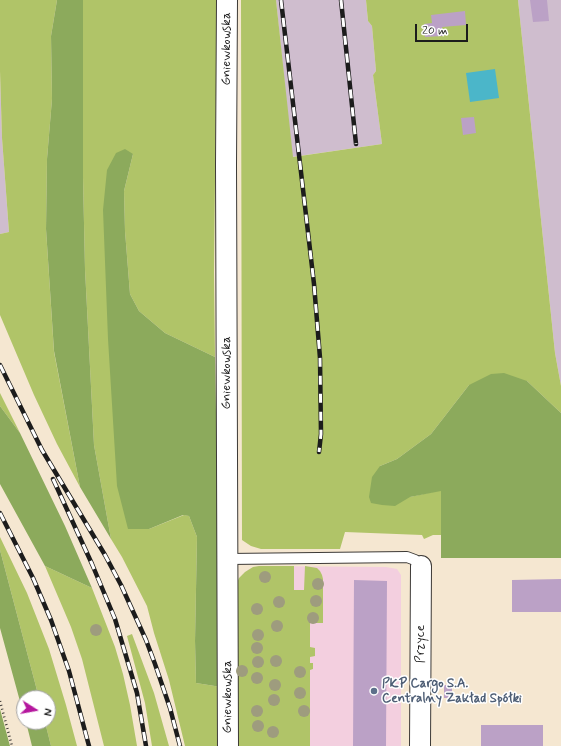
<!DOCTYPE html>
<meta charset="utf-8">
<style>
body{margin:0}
#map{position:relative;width:561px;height:746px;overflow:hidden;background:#f5e7d1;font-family:Mynerve,sans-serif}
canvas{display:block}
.north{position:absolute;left:16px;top:690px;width:40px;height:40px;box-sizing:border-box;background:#fff;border:1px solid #a4a4a4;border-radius:50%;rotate:101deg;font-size:11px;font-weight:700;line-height:16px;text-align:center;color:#1c1c1c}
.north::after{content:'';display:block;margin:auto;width:14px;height:18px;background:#b5179e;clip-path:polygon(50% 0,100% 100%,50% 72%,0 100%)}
.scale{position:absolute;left:415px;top:24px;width:53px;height:18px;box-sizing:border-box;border:2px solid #1c1c1c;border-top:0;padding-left:5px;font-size:12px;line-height:14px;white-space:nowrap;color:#1c1c1c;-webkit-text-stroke:3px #fff;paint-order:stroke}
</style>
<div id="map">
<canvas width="561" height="746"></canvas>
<div class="north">N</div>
<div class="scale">20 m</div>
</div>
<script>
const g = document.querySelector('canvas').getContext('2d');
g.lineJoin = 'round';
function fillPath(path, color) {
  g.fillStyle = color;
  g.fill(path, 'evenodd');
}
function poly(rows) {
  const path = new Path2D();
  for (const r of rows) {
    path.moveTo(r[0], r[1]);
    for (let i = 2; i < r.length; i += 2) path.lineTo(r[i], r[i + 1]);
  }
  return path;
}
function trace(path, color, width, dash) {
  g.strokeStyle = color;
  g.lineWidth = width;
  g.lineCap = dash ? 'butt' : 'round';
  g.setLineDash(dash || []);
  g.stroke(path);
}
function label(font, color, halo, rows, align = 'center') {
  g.font = font + ' Mynerve,sans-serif';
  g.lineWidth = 3;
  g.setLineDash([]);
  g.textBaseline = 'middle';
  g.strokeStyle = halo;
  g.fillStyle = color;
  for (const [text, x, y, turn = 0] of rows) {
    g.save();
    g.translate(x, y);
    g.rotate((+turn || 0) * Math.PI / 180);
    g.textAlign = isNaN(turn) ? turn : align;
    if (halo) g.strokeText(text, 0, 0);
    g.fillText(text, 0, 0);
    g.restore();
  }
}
fillPath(poly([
 [259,566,386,567,397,569,401,575,401,746,240,746,242,575,249,569]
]), '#f3cfdf');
fillPath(poly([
 [276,0,366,0,368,21,372,26,376,71,373,75,382,144,292,157],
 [518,0,561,0,561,386,555,353],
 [0,71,2,138,9,232,0,234]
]), '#cfbdce');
fillPath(poly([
 [0,0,57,0,51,36,52,99,47,159,46,229,54,352,80,487,57,444,34,395,0,315,0,234,9,232,2,138,0,71],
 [83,0,217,0,214,272,215,357,165,333,139,311,130,294,125,231,124,191,133,154,116,154,149,529,184,515,189,516,197,537,195,641,196,683,221,687,221,746,185,746,169,680,154,633,147,606,122,557,111,539,94,445,85,269,83,177],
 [241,0,276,0,293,157,382,144,373,75,376,71,372,26,368,21,366,0,518,0,555,353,561,386,561,413,527,381,469,385,431,434,397,459,380,466,410,497,441,490,442,535,433,535,424,539,422,535,345,532,340,549,261,549,251,546,242,540],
 [0,393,20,433,0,406],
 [0,537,27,593,49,649,66,705,77,746,51,746,45,722,48,722,48,698,39,698,0,550],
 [45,566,92,588,115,647,123,674,130,705,137,746,104,746,82,659,71,627],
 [259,566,294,566,294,590,304,590,305,566,317,568,320,571,322,575,323,579,323,623,310,623,310,647,315,648,315,656,310,657,310,663,313,663,313,669,310,670,310,746,236,746,237,583,239,578,245,572,253,567],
 [132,634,154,693,169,746,152,746,145,703,127,636]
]), '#b0c468');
fillPath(poly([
 [57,0,83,0,83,177,85,269,94,445,111,539,80,487,54,351,46,229,47,159,52,99,51,36],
 [125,149,133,154,124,191,125,231,130,294,139,311,165,333,215,357,221,687,196,683,195,641,197,537,189,516,183,515,149,529,128,529,117,486,108,339,103,210,107,170,116,153],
 [504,373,527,381,561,413,561,558,441,558,441,491,410,497,395,506,382,505,371,503,369,497,372,477,380,466,397,459,431,434,469,385,491,374],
 [0,406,20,433,65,526,92,588,45,566,0,484],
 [0,550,39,698,24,698,24,716,0,628],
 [0,709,10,746,0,746],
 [26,722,45,722,51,746,32,746]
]), '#8caa5c');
fillPath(poly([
 [495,69,499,98,470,102,466,73]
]), '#4bb6c9');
fillPath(poly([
 [530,0,547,0,549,21,533,22],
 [465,11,466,25,442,27,443,36,425,37,424,24,432,23,431,15],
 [474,117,476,133,463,135,461,118],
 [561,579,561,612,512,612,512,580],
 [354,580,387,581,386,746,353,746],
 [444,685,452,685,452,698,444,698],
 [481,725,543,725,543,746,481,746]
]), '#bba1c6');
const lane = poly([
 [228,559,407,557,415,560,421,566]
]);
const street = poly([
 [227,0,226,165,228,746],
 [420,746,421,566]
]);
trace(lane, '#3d3a37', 12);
trace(street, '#3d3a37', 22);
trace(poly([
 [0,701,12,746]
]), '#3d3a37', 2.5, [1, 3]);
trace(lane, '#fff', 10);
trace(street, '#fff', 20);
const rail = poly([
 [281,0,314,284,320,358,321,434,319,452],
 [341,0,356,144],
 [0,365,42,450,105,555,121,585,146,640,155,664,170,708,180,746],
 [53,479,92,564,115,619,137,693,146,746],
 [0,513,33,578,51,620,69,671,89,746]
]);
trace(rail, '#1c1c1c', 4.5);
trace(rail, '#fff', 3, [9]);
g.fillStyle = '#9e9c7e';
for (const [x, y] of [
 [265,577],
 [318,584],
 [316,601],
 [279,602],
 [257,609],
 [313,618],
 [277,626],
 [96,630],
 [258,635],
 [257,648],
 [276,661],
 [258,662],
 [242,671],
 [300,672],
 [257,678],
 [275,685],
 [300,693],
 [274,700],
 [257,711],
 [304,711],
 [258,726],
 [273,732]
]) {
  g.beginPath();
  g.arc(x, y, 6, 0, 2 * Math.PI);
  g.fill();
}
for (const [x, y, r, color] of [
 [374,691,4,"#5c6f8a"]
]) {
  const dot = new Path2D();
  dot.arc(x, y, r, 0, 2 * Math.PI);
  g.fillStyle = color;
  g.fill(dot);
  trace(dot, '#fff', 1.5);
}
label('13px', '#1c1c1c', '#fff', [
 ["Gniewkowska",227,49,-90],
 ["Gniewkowska",227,373,-90],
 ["Przyce",421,644,-90],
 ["Gniewkowska",228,697,-90]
]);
label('bold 13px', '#4e5e75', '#fff', [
 ["PKP Cargo S.A.",382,684],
 ["Centralny Zakład Spółki",382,699]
], 'left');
</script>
